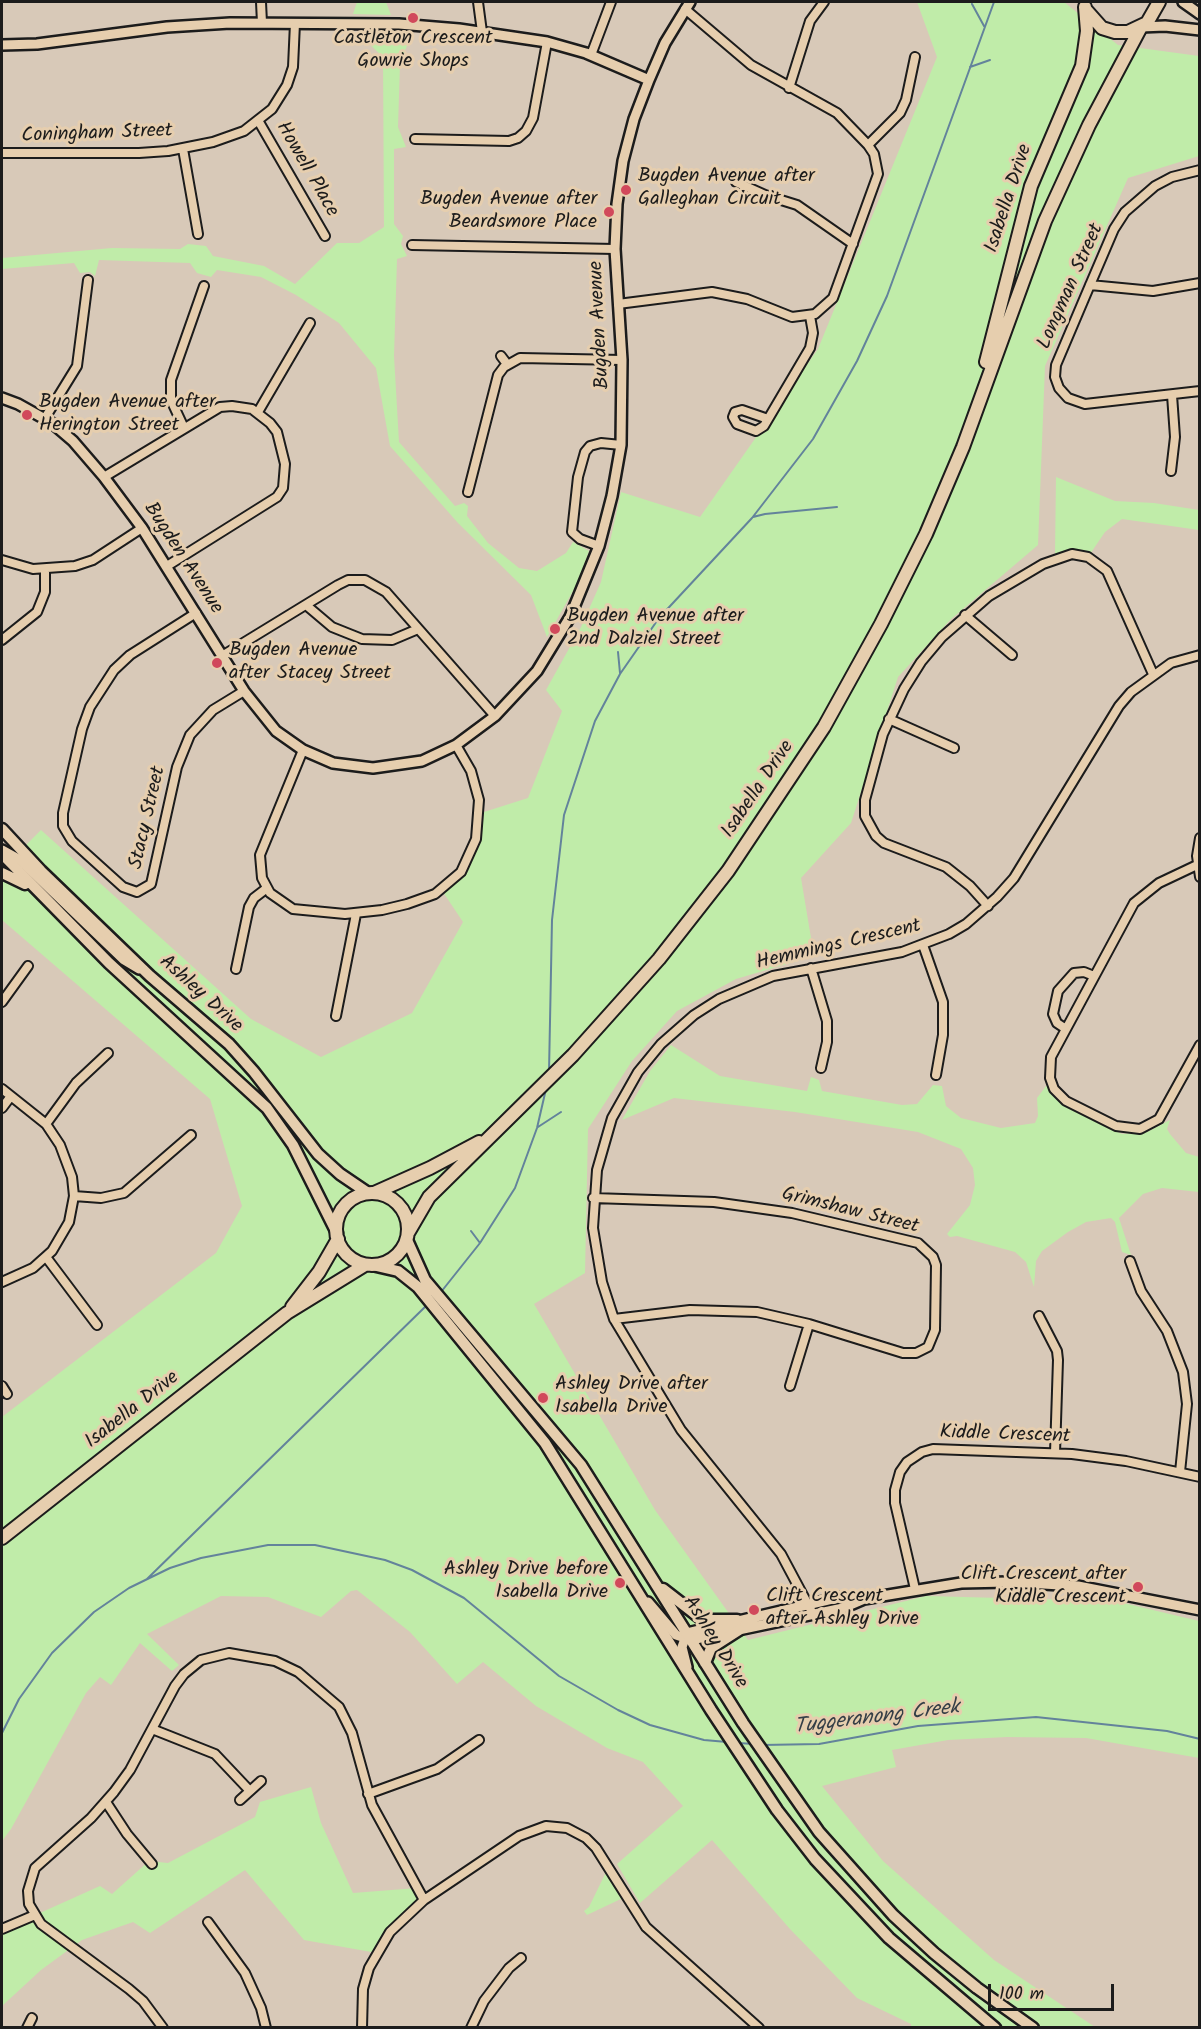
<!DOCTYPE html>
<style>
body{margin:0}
#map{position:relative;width:1201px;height:2029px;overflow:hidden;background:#d8c9b8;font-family:Kalam,sans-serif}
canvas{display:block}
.frame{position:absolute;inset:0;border:3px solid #1c1c1c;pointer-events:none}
.scale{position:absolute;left:988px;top:1984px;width:126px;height:27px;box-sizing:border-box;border:3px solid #1c1c1c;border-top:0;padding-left:8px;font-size:18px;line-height:21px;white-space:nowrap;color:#1c1c1c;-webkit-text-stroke:4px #e6ceae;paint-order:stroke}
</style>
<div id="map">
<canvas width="1201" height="2029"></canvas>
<div class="frame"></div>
<div class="scale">100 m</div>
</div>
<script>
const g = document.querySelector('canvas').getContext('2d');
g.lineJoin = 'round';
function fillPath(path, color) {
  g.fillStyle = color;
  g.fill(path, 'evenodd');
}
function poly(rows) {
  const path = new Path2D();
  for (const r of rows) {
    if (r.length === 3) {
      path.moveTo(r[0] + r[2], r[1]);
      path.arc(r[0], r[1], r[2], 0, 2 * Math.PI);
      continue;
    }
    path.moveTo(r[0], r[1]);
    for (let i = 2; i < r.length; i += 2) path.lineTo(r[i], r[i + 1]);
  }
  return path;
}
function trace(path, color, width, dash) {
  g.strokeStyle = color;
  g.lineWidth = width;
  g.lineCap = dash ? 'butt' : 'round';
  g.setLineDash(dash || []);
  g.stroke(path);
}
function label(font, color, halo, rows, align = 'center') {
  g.font = font + ' Kalam,sans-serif';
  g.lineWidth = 6;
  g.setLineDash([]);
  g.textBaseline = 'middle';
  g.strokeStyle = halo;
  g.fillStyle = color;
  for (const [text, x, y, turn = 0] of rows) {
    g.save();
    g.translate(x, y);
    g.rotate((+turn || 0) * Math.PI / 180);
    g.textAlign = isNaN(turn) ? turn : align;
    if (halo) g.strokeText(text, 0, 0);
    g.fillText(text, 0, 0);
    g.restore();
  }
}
fillPath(poly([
 [357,2,386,2,391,15,353,14],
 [917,2,1064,2,1118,45,1199,56,1199,156,1128,178,1045,366,1038,545,950,620,898,677,851,823,801,878,814,956,736,979,677,1011,632,1061,588,1129,585,1273,534,1304,655,1510,748,1640,926,1596,1115,1601,1199,1621,1199,1758,1086,1738,1007,1737,948,1740,892,1750,896,1767,822,1786,883,1861,994,1960,1095,2027,911,2027,911,2024,857,1998,790,1929,712,1840,640,1903,617,1864,683,1806,643,1762,607,1748,536,1706,483,1662,457,1684,410,1632,357,1590,351,1591,321,1617,268,1597,221,1596,147,1634,179,1665,172,1671,140,1643,111,1685,100,1677,86,1693,11,1829,2,1841,2,1417,216,1253,242,1206,210,1099,2,920,2,869,41,830,251,1019,321,1057,412,1013,463,922,443,892,461,874,472,858,481,838,484,812,528,798,562,711,546,690,581,627,601,582,621,492,700,517,818,349,937,57],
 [360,35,411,35,400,64,398,127,406,147,394,149,394,224,403,236,401,244,407,256,397,259,394,356,399,442,455,506,464,503,468,506,467,516,488,543,519,568,537,571,566,553,573,542,589,551,578,582,547,637,531,595,458,523,390,446,376,368,339,323,296,295,261,277,217,270,211,277,197,273,190,263,99,260,95,276,90,272,80,273,74,263,2,269,2,258,112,248,180,249,188,244,206,246,213,256,264,266,295,284,337,243,359,243,384,227,383,57],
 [1056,477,1115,501,1154,503,1199,510,1199,530,1122,519,1105,532,1088,557,1055,554],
 [671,1045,720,1076,807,1091,811,1077,819,1080,822,1091,902,1105,917,1104,933,1085,942,1086,946,1106,961,1118,1001,1128,1035,1123,1038,1116,1037,1098,1046,1086,1048,1086,1065,1106,1122,1134,1147,1132,1170,1120,1167,1129,1170,1134,1186,1153,1199,1157,1199,1192,1162,1188,1143,1194,1119,1218,1131,1255,1122,1252,1115,1222,1111,1218,1086,1222,1068,1232,1042,1251,1036,1261,1034,1287,1026,1262,1015,1252,957,1236,950,1237,947,1234,970,1205,975,1185,973,1168,961,1149,918,1132,795,1112,674,1098,622,1120,650,1071],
 [311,1787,321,1823,353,1893,417,1888,424,1900,377,1953,304,1940,245,1870,150,1933,133,1922,82,1940,41,1970,2,2006,2,1930,100,1886,112,1894,149,1861,168,1863,255,1817,260,1802],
 [608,1868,625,1897,587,1915,584,1911,589,1907]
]), '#c0eca9');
trace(poly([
 [972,4,984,26],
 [970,67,990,60],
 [753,517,765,514,837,507],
 [618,652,620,673],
 [549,1072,552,920,564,815,595,721,620,674,659,618,752,518,813,439,857,361,887,296,994,2],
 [538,1127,561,1112],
 [471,1231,480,1243],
 [441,1292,480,1243,515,1188,537,1128,546,1089],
 [147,1579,428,1304],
 [2,1733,19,1699,52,1653,94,1612,129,1588,170,1568,201,1558,268,1545,315,1545,385,1560,412,1570,464,1598,559,1676,618,1710,650,1725,704,1740,727,1742],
 [738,1743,754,1744],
 [762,1745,819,1744,918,1726,1036,1717,1167,1731,1200,1739]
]), '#63839b', 2);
const minor = poly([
 [261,2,262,23],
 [478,2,482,32],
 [591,55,611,2],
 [789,88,810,21,824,2],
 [259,122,325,236],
 [415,139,509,141,518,138,526,131,533,118,547,42],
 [868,145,900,113,906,100,915,57],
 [183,149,198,234],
 [2,153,139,153,168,151,213,142,244,131,272,109,287,85,293,67,295,23],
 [1200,170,1172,177,1155,186,1125,212,1114,229,1090,285,1056,365,1055,377,1059,388,1068,398,1085,404,1200,391],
 [736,182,765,195,797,205,853,244],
 [412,245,615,249],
 [1090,285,1153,291,1200,283],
 [618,304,712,292,747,299,792,317,815,314,833,298,878,174,874,154,868,145,837,113,751,65,685,9],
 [501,356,507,364],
 [258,412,310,323],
 [45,418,77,366,88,280],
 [768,419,742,410,735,412,733,417,737,424,756,431,764,426,810,348,813,333,810,316],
 [184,428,171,400,171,380,204,286],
 [1171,471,1175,437,1172,395],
 [104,477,220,407,232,406,252,409,270,423,277,432,285,464,283,488,277,497,167,566],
 [468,492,498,375,504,367,520,358,622,360],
 [599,546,580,539,572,532,578,477,585,452,590,446,601,443,621,445],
 [2,560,33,569,75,566,93,560,142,528],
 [306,605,332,627,362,639,392,640,418,629],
 [196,613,130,655,114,670,90,707,82,729,63,813,63,826,72,841,123,887,137,892,151,884,177,767,190,735,213,710,244,691],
 [965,615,1012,655],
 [2,640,37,612,45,592,45,570],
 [222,656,338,585,348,580,365,580,386,592,495,716],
 [889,719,954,748],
 [303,750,260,855,262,878,270,893,293,909,345,914,382,910,407,904,435,894,461,872,476,839,479,800,471,771,456,745],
 [1200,838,1197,856,1200,877],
 [1197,865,1159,883,1134,903,1051,1057,1050,1078,1054,1089,1066,1101,1116,1126,1140,1129,1159,1119,1200,1045],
 [988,906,970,886,946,867,884,843,876,836,865,816,865,800,883,734,904,689,921,662,942,637,989,596,1043,564,1072,554,1088,557,1107,571,1153,674],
 [923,945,943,1002,943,1035,936,1075],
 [811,968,827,1021,827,1042,821,1068],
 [236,969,249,907,254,898,267,888],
 [2,1002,28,966],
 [336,1016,356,914],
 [1066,1029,1057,1023,1053,1014,1058,991,1074,973,1084,972,1094,976],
 [2,1089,46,1124,60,1145,72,1177,74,1196,69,1222,52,1251,33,1268,2,1282],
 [2,1108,11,1096],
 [46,1124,76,1083,108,1053],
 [74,1196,101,1198,124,1193,191,1135],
 [593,1198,714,1202,792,1213,918,1243,933,1257,936,1265,935,1330,928,1347,916,1353,903,1353,809,1324,757,1312,690,1310,614,1319],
 [46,1257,97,1325],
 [1130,1261,1141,1291,1167,1331,1183,1372,1187,1404,1180,1472],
 [1039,1316,1057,1351,1058,1360,1055,1453],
 [2,1386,7,1394],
 [790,1386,809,1324],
 [915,1589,895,1503,895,1490,900,1472,907,1462,922,1452,933,1449,1072,1454,1126,1461,1200,1477],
 [813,1614,781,1554,681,1430,614,1319,602,1282,593,1228,597,1170,612,1118,638,1072,661,1044,694,1015,719,999,773,976,902,952,949,934,966,924,997,897,1014,878,1119,706,1131,692,1171,663,1200,655],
 [152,1729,215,1754,250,1791],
 [368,1794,437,1769,479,1740],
 [240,1800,261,1781],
 [106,1802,127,1834,152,1864],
 [208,1922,245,1973,261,2008,266,2028],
 [2,1929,35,1915],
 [27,2028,32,2018],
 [163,2028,143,2001,129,1989,41,1924,29,1904,28,1891,35,1868,91,1818,114,1792,130,1770,175,1686,184,1674,201,1660,229,1653,275,1661,298,1672,339,1707,352,1733,372,1805,424,1900],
 [362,2028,363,1989,369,1968,390,1932,424,1900,519,1836,546,1826,567,1828,586,1838,596,1848,646,1927,759,2028],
 [471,2028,484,2001,509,1968,521,1958]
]);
const tertiary = poly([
 [1183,2,1200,14],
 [1141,27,1165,26,1200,30],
 [2,45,37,44,167,27,230,23,399,24,459,29,547,42,586,53,649,80],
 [2,398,18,404,52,423,73,441,104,477,142,528,244,691,276,731,303,750,333,763,373,768,422,761,456,745,495,716,537,671,570,617,599,546,612,496,621,445,622,360,615,249,617,204,623,161,634,119,649,80,665,43,690,2],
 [2,850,20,860,124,960,139,969],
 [648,1602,676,1635,691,1640,843,1608,864,1599,961,1583,1008,1582,1078,1586,1200,1610],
 [687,1667,682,1647,687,1633,841,1597,862,1599]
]);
const secondary = poly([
 [2,829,41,871,150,976,229,1044,254,1072,318,1154,340,1174,368,1193],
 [2,854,109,963,267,1108,293,1145,337,1233],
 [2,873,25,884],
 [407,1240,425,1280,581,1465,743,1723,819,1832,893,1915,934,1953,977,1988,1033,2028],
 [372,1265,398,1271,418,1287,545,1443,711,1710,777,1810,815,1859,889,1938,995,2028],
 [663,1589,703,1620,737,1620],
 [705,1663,711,1648,739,1630]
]);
const primary = poly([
 [1086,10,1102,28,1115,32,1128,32,1147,23,1159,2],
 [986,362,1031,186,1082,66,1087,31,1085,7],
 [374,1193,430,1168,479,1142],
 [372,1229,36],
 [408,1233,429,1197,573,1055,659,959,728,871,824,727,881,624,926,534,963,447,1045,221,1089,125,1141,27],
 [292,1307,319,1272,338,1239],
 [2,1538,287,1313,365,1265]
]);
trace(minor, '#1c1c1c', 12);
trace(tertiary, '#1c1c1c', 14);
trace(secondary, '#1c1c1c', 15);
trace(primary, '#1c1c1c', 16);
trace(minor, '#e6ceae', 8);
trace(tertiary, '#e6ceae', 9);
trace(secondary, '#e6ceae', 10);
trace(primary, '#e6ceae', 12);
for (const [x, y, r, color] of [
 [413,18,6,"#d1495b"],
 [626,190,6,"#d1495b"],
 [609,212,6,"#d1495b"],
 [27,415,6,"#d1495b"],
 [555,629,6,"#d1495b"],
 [217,663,6,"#d1495b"],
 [543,1398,6,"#d1495b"],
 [620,1583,6,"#d1495b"],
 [1138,1587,6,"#d1495b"],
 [754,1610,6,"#d1495b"]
]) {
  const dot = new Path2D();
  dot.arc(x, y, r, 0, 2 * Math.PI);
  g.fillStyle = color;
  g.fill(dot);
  trace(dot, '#e6ceae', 2);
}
label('20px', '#1c1c1c', '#e6ceae', [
 ["Castleton Crescent",413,40,"center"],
 ["Gowrie Shops",413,63,"center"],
 ["Bugden Avenue after",638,178],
 ["Galleghan Circuit",638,201],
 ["Bugden Avenue after",597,201,"right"],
 ["Beardsmore Place",597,224,"right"],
 ["Bugden Avenue after",39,404],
 ["Herington Street",39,427],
 ["Bugden Avenue after",567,618],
 ["2nd Dalziel Street",567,641],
 ["Bugden Avenue",229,652],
 ["after Stacey Street",229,675],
 ["Ashley Drive after",555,1386],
 ["Isabella Drive",555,1409],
 ["Ashley Drive before",608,1571,"right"],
 ["Isabella Drive",608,1594,"right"],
 ["Clift Crescent after",1126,1576,"right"],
 ["Kiddle Crescent",1126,1599,"right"],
 ["Clift Crescent",766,1598],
 ["after Ashley Drive",766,1621]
], 'left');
label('20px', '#1c1c1c', '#e6ceae', [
 ["Coningham Street",97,135,-2],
 ["Howell Place",306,170,60],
 ["Isabella Drive",1010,199,-72],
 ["Longman Street",1072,287,-66],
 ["Bugden Avenue",601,325,-93],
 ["Bugden Avenue",182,559,57],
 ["Isabella Drive",759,790,-56],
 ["Stacy Street",149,818,-77],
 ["Hemmings Crescent",839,946,-13],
 ["Ashley Drive",200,995,42],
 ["Grimshaw Street",850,1212,14],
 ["Isabella Drive",133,1411,-38],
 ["Kiddle Crescent",1005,1436,2],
 ["Ashley Drive",714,1643,58]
]);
label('italic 21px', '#343e46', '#e6ceae', [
 ["Tuggeranong Creek",877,1719,-7]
]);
</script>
